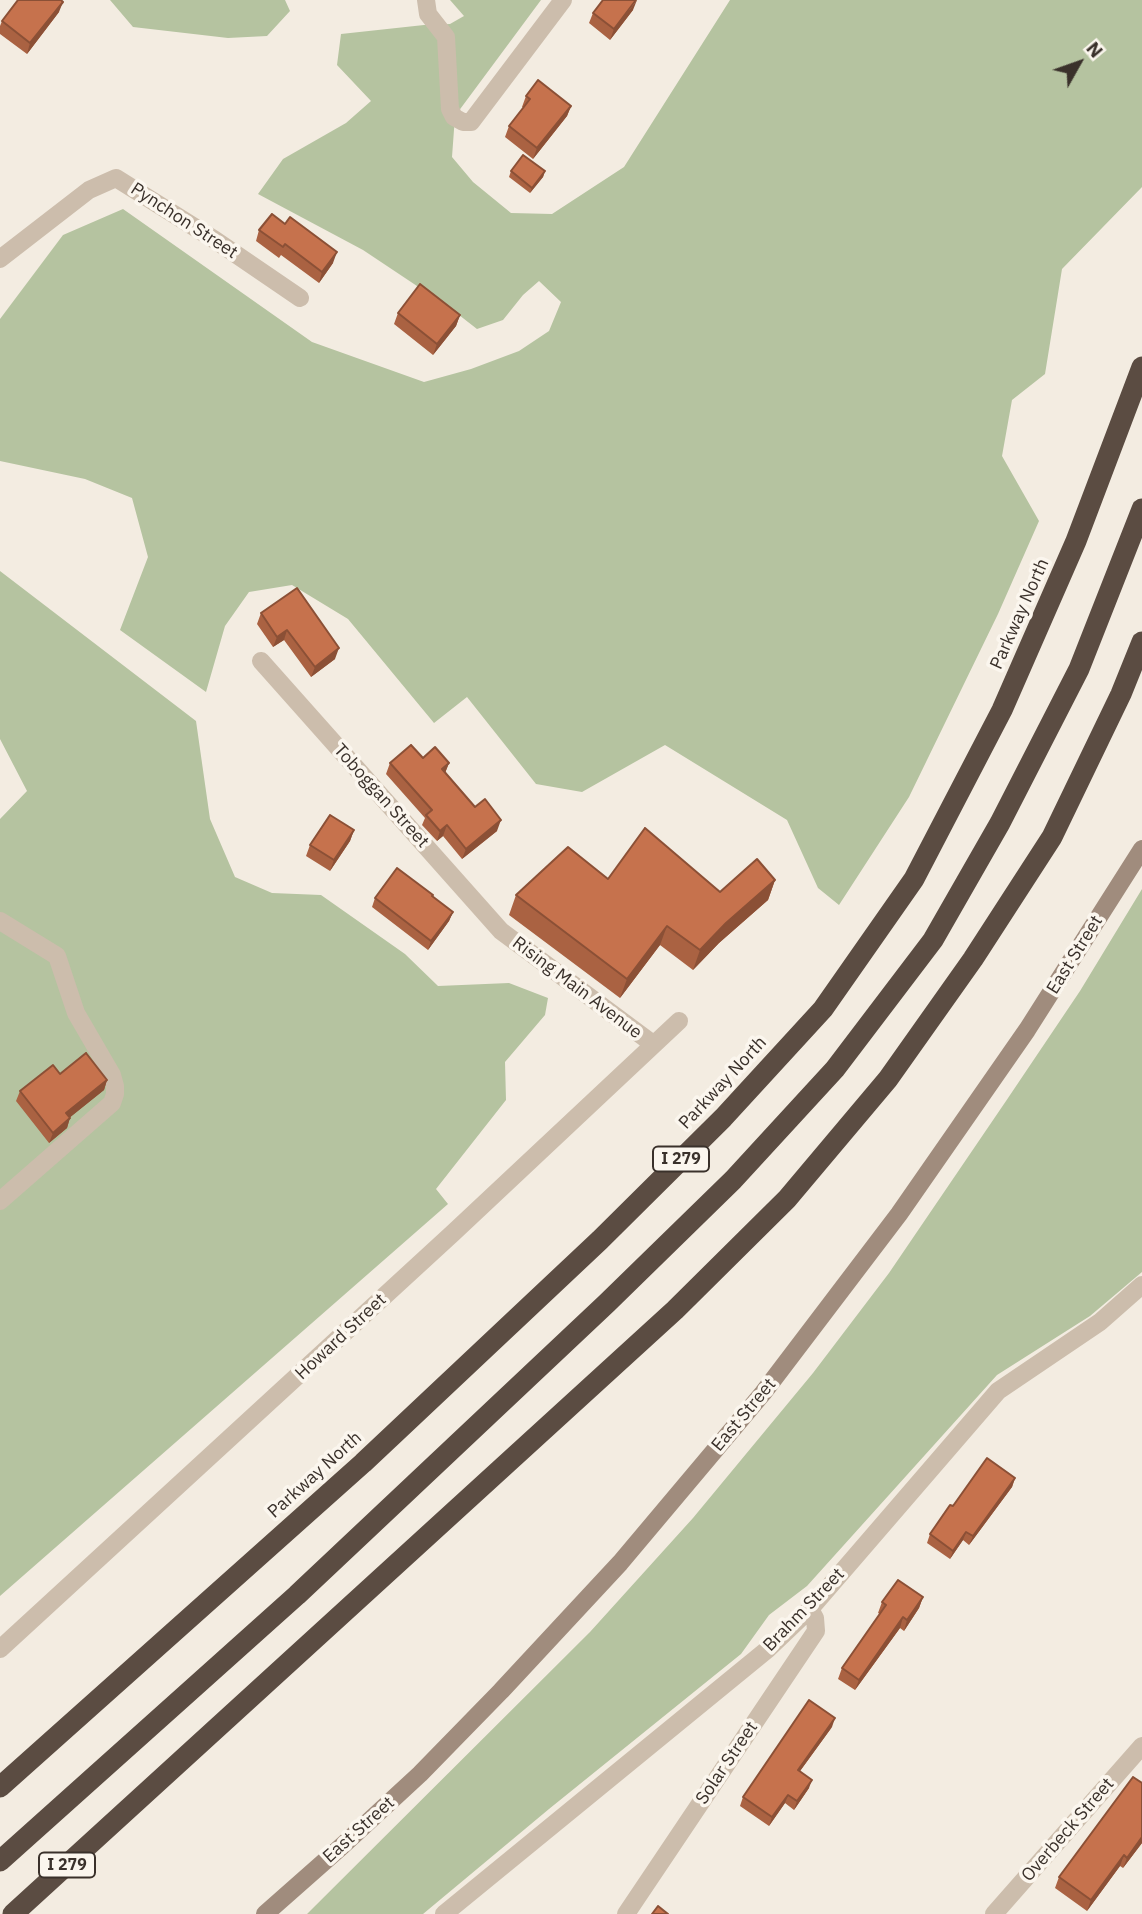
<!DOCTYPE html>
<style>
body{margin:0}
#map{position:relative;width:1142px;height:1914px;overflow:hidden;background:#f3ece1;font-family:"IBM Plex Sans",sans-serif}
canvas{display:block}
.north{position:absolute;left:1044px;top:28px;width:70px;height:70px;-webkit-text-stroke:5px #fbf6ee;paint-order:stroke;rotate:50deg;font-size:19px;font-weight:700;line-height:28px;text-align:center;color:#3a312b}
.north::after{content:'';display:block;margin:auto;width:24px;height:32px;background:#3a312b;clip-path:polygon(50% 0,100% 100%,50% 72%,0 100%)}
</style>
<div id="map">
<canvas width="1142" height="1914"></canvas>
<div class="north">N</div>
</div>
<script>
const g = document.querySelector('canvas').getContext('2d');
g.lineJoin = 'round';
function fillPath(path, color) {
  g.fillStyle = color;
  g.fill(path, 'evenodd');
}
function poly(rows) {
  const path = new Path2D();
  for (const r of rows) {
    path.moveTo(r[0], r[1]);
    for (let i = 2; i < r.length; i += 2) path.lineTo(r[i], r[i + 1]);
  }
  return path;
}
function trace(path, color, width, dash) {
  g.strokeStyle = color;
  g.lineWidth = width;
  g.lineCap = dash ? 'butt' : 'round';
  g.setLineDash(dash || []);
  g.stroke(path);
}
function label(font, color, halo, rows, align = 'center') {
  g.font = font + ' "IBM Plex Sans",sans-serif';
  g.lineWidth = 7;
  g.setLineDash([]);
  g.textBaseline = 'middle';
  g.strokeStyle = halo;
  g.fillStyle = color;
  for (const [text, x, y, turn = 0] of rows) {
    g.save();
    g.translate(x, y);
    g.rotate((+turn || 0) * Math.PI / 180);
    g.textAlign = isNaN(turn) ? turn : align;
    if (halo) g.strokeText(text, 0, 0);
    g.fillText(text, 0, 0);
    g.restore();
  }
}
fillPath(poly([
 [110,0,285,0,290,11,267,36,228,38,133,27],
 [450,0,541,0,455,116,452,157,473,182,511,213,552,214,624,167,730,0,1142,0,1142,187,1062,269,1045,374,1012,400,1002,456,1039,521,998,614,909,797,839,905,818,888,787,820,665,745,582,792,536,784,467,697,434,723,348,619,292,585,249,592,225,626,206,692,120,630,148,557,132,498,85,479,0,461,0,319,63,235,123,209,312,342,424,382,471,369,519,351,549,331,561,302,539,281,523,295,503,320,477,329,450,308,363,250,258,194,283,159,346,123,371,101,337,65,341,34,424,25,450,24,464,16],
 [0,571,196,721,210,819,235,877,272,893,321,895,405,954,438,986,509,983,548,998,545,1015,505,1062,506,1100,436,1189,448,1204,0,1596,0,819,27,791,0,739],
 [1142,889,1142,1272,1090,1316,997,1375,807,1586,769,1615,741,1654,549,1809,423,1914,307,1914,590,1632,693,1518,813,1373,889,1273,1006,1101,1080,991]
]), '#b5c3a0');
trace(poly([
 [426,0,428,14,446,37,450,109,454,117,463,122,471,122,563,0],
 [0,259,89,190,116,178,215,240,300,298],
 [261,661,501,931,653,1044],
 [0,921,57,956,76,1013,112,1075,115,1086,115,1094,112,1103,0,1201],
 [0,1649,453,1233,679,1021],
 [444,1914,768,1649,810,1609,998,1391,1100,1322,1142,1285],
 [626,1914,816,1631,815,1618,810,1609],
 [994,1914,1142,1746]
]), '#ccbdac', 18);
trace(poly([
 [265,1914,342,1846,420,1774,501,1691,620,1563,763,1393,899,1214,1027,1030,1142,849]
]), '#a08c7d', 18);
trace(poly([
 [0,1787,363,1463,600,1240,723,1118,823,1009,914,879,1002,710,1076,541,1142,367],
 [0,1861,297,1595,607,1303,733,1180,835,1069,933,940,1000,823,1079,669,1142,509],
 [13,1914,675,1310,787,1199,888,1079,973,959,1052,837,1121,694,1142,642]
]), '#5b4c42', 21);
fillPath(poly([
 [633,10,610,40,589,23,593,13],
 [59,12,27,54,0,34,0,26,2,21],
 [526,96,571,106,567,116,533,159,505,137,509,126,524,108,522,107],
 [511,171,545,171,543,177,530,193,509,177],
 [259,230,333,263,319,283,281,255,279,258,256,241],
 [398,313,460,315,456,326,433,355,394,324],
 [261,613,335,659,311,677,284,640,273,647,257,624],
 [390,763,449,763,445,773,497,831,462,859,443,836,437,841,422,825,425,818,386,774],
 [354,830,350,841,330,871,306,856,310,845],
 [608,879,720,892,775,880,768,900,719,943,693,970,660,945,620,998,509,915,516,895],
 [433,897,453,912,449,921,428,950,372,907,375,898],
 [60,1074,107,1080,104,1090,70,1117,67,1128,49,1143,16,1101,20,1091],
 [1015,1478,1012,1487,969,1545,963,1540,950,1559,927,1543,930,1534,953,1506],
 [923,1597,919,1608,904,1631,900,1628,855,1690,838,1679,842,1668,880,1614,878,1613,882,1602],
 [832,1727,800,1771,809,1788,794,1810,785,1803,769,1826,740,1806,743,1797],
 [1142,1783,1142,1843,1123,1868,1120,1866,1087,1911,1055,1888,1059,1877]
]), '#aa6242');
fillPath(poly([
 [637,0,633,10,610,40,614,29],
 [63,2,59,12,27,54,30,43],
 [571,106,567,116,533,159,537,148],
 [545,171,543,177,530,193,532,188],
 [337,252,333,263,319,283,322,272],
 [460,315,456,326,433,355,437,344],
 [287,630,284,640,273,647,277,637],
 [339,648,335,659,311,677,315,667],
 [449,763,445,773,442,769],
 [501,820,497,831,462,859,466,849],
 [447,825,443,836,437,841,440,831],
 [354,830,350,841,330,871,334,860],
 [775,880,768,900,719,943,693,970,700,950,726,923],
 [453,912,449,921,428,950,431,941],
 [667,926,660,945,620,998,627,979],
 [107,1080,104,1090,63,1123,66,1113],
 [70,1118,67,1128,49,1143,53,1133],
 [1015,1478,1012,1487,969,1545,973,1536],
 [966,1532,963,1540,950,1559,953,1551],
 [923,1597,919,1608,904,1631,907,1620],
 [903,1617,900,1628,855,1690,859,1680],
 [835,1718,832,1727,795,1778,798,1770],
 [812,1780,809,1788,794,1810,797,1801],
 [788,1795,785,1803,769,1826,772,1817],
 [1142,1837,1142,1843,1123,1868,1127,1858],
 [1124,1855,1120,1866,1087,1911,1091,1900]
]), '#8b5036');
const building = poly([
 [18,0,61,0,63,2,30,43,2,21,18,0],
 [603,0,636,0,614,29,593,13,603,0],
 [538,80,571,106,537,148,509,126,530,99,526,96,538,80],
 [523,155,545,171,532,188,511,171,523,155],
 [272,214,285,224,290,217,337,252,322,272,285,244,283,247,259,230,272,214],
 [420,284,460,315,437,344,398,313,420,284],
 [297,588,339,648,315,667,287,630,277,637,261,613,297,588],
 [411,745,423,758,435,747,449,763,442,769,475,807,485,799,501,820,466,849,447,825,440,831,426,815,432,810,390,763,411,745],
 [330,815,354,830,334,860,310,845,330,815],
 [645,828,720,892,757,859,775,880,726,923,700,950,667,926,627,979,516,895,568,847,608,879,645,828],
 [397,868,433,895,432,896,453,912,431,941,375,898,397,868],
 [86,1053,107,1080,66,1113,70,1118,53,1133,20,1091,53,1065,60,1074,86,1053],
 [987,1458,1015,1478,973,1536,966,1532,953,1551,930,1534,950,1505,953,1506,987,1458],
 [898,1580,923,1597,907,1620,903,1617,859,1680,842,1668,886,1605,882,1602,898,1580],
 [809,1700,835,1718,798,1770,812,1780,797,1801,788,1795,772,1817,743,1797,809,1700],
 [1133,1777,1142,1783,1142,1837,1127,1858,1124,1855,1091,1900,1059,1877,1133,1777],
 [658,1906,668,1914,652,1914,658,1906]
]);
fillPath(building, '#c6724d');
trace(building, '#8b5036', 2);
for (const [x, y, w] of [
 [681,1159,56],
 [67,1865,56]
]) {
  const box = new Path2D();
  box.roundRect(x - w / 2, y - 12.5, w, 25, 5);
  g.fillStyle = '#fbf6ee';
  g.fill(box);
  trace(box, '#3a312b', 2);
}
label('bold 16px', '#3a312b', null, [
 ["I 279",681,1159],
 ["I 279",67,1865]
]);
label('18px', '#3a312b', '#fbf6ee', [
 ["Pynchon Street",184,221,33],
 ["Parkway North",1020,614,-66],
 ["Toboggan Street",381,796,48],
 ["East Street",1075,955,-58],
 ["Rising Main Avenue",577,988,37],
 ["Parkway North",723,1083,-47],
 ["Howard Street",341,1337,-43],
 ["East Street",744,1415,-50],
 ["Parkway North",315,1475,-42],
 ["Brahm Street",804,1610,-46],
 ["Solar Street",727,1763,-56],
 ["East Street",359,1830,-42],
 ["Overbeck Street",1068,1830,-49]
]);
</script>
